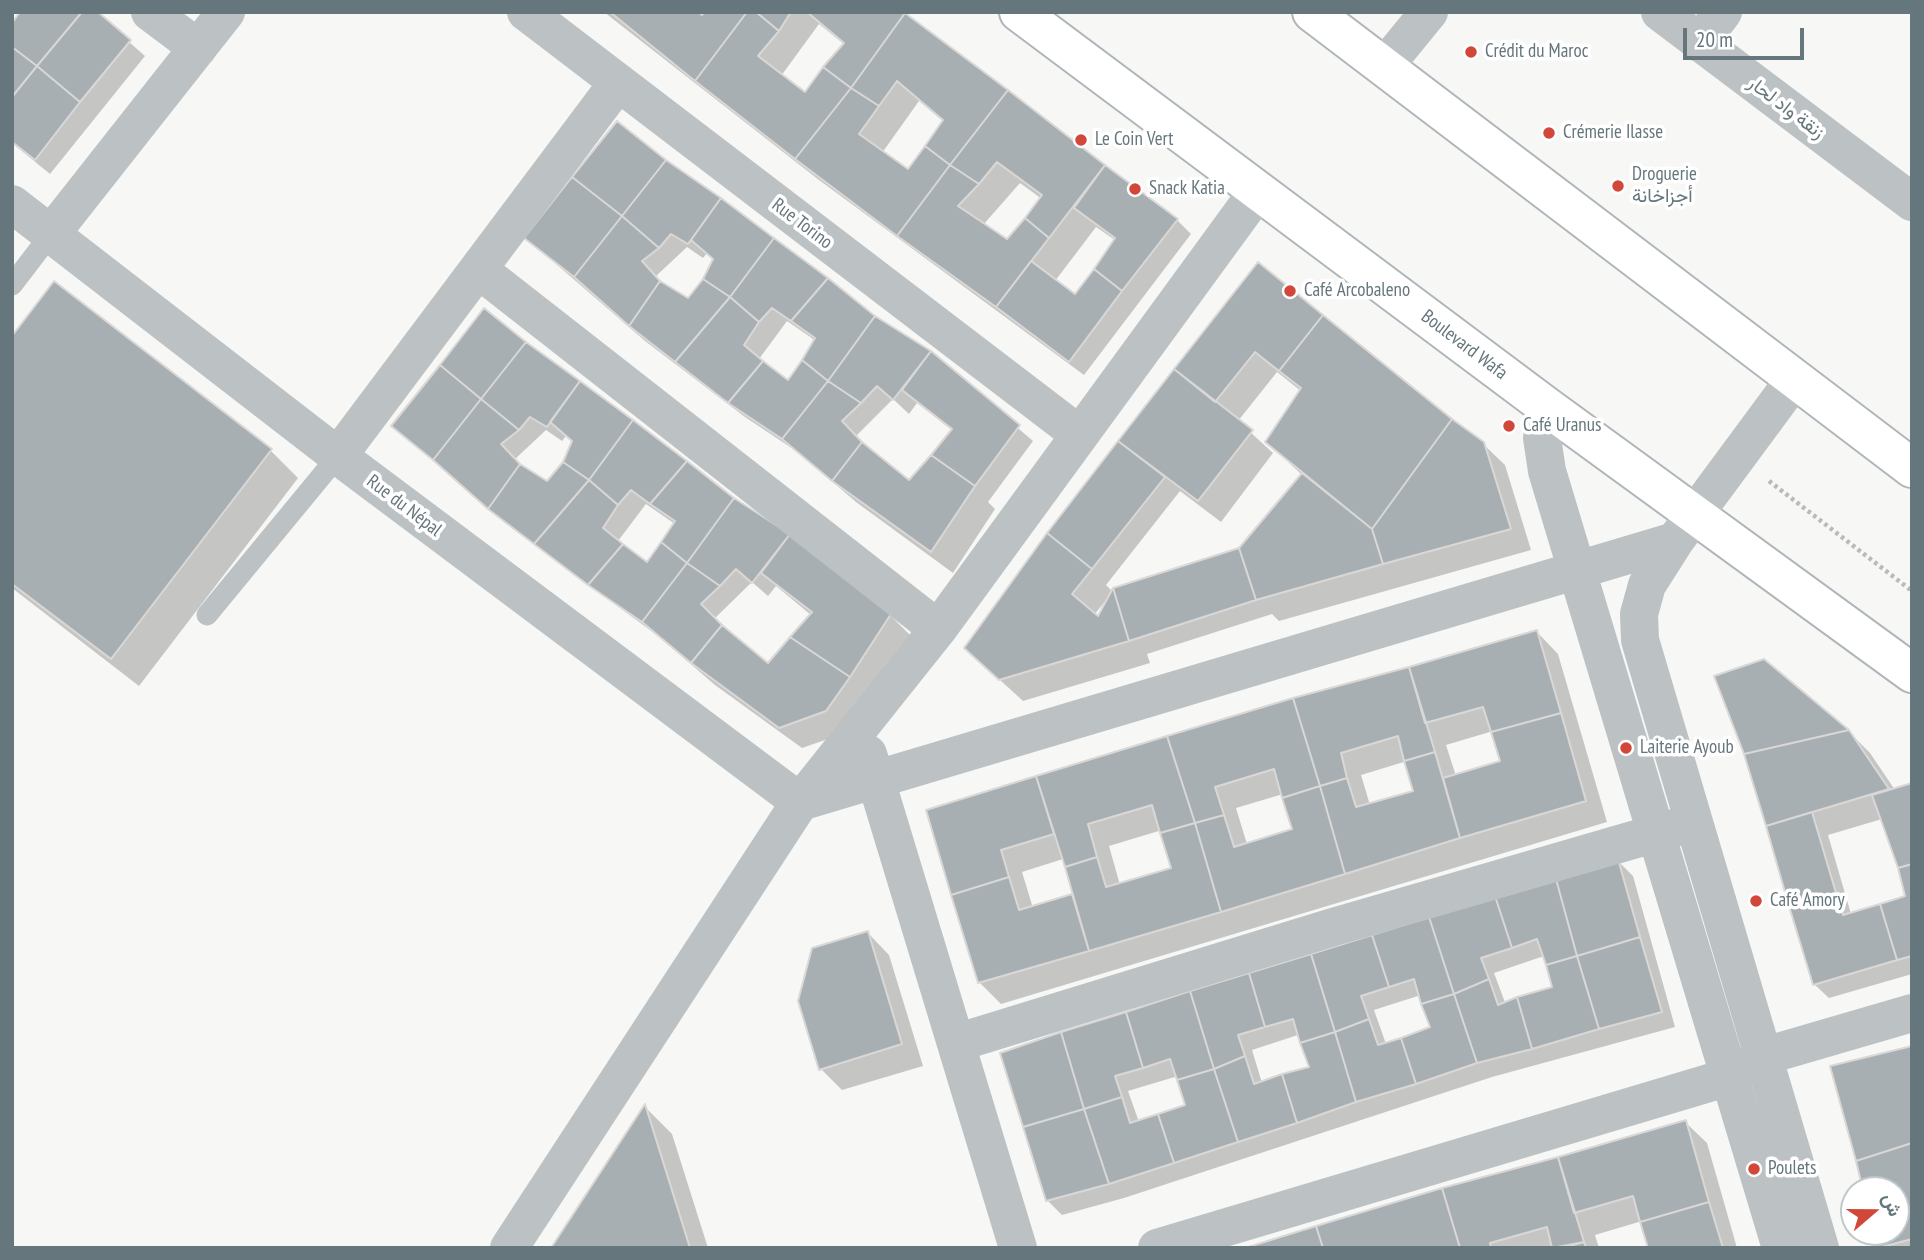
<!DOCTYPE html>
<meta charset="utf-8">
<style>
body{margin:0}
#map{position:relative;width:1924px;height:1260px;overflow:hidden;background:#f7f7f5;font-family:"PT Sans Narrow",Vazirmatn,sans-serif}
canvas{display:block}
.frame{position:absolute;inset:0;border:14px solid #65767c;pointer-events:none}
.north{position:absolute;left:1840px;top:1176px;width:70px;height:70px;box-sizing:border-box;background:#fff;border:2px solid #c1c8cb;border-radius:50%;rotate:70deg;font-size:19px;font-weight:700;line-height:28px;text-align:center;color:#65767c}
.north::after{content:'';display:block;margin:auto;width:24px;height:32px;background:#d1483b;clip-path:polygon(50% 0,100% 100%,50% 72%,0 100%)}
.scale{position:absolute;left:1683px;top:28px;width:121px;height:32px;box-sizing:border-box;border:4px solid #65767c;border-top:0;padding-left:9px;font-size:21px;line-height:24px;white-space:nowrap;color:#65767c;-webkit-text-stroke:5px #fff;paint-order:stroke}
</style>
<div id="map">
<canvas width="1924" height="1260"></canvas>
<div class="frame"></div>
<div class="north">ش</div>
<div class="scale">20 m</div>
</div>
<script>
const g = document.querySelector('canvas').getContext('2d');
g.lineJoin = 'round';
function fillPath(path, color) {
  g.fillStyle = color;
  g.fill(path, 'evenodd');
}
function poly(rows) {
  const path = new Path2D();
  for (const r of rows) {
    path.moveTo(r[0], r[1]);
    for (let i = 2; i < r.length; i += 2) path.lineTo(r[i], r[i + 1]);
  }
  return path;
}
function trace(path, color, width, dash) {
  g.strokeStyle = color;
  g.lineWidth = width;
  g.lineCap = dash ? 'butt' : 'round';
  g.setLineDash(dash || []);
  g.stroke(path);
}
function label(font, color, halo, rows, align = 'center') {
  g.font = font + ' "PT Sans Narrow",Vazirmatn,sans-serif';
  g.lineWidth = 7;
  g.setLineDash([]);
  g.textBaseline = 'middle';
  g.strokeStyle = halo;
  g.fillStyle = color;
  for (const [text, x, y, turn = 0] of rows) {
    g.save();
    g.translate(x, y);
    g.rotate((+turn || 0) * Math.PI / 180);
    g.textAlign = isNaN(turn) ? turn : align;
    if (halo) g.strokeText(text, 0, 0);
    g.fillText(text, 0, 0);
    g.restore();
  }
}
fillPath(poly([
 [19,12,95,12,145,56,50,174,12,143,12,26,21,14],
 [604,12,695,12,702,18,707,12,903,12,1177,220,1191,234,1084,375,819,180],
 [819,24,845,45,805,95,781,76],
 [919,101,944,122,908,171,882,153],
 [1020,183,1042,199,1008,241,983,225],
 [1096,227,1115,240,1076,297,1055,281],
 [617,123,874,317,930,353,1033,441,988,502,995,509,953,573,856,502,799,453,745,417,645,341,526,238],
 [687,247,703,258,707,253,715,260,705,280,689,300,655,277],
 [787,321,816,341,788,382,759,359],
 [893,399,909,414,917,403,953,431,909,482,855,437],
 [1258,265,1482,443,1505,465,1531,550,1279,621,1272,614,1147,654,1150,663,1023,701,988,669,1048,534],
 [1277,372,1301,391,1267,442,1302,475,1238,550,1113,592,1106,585,1180,491,1221,522,1273,453,1238,421],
 [1107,599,1109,600,1098,618,1094,615],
 [485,311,733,500,789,535,890,615,912,637,848,732,802,748,715,685,658,636,505,523,393,426],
 [546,430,562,441,566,436,574,442,564,463,548,483,514,460],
 [646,504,675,524,647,564,618,541],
 [752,582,768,596,776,586,811,615,769,665,714,619],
 [12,338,270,450,298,478,139,686,12,588],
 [1537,632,1558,654,1607,822,1001,1004,979,982,928,812,1293,700],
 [1493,731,1502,762,1456,776,1446,745],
 [1407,761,1415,792,1370,805,1361,775],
 [1283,794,1295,830,1247,844,1236,808],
 [1162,830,1173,869,1120,885,1109,846],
 [1063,859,1074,896,1033,908,1022,872],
 [1848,731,1870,753,1895,790,1912,785,1912,974,1829,998,1814,984,1768,828],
 [1882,819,1907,897,1851,914,1828,835],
 [1618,861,1633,876,1675,1027,1492,1077,1124,1198,1062,1215,1048,1201,1002,1054],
 [1544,956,1554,988,1506,1005,1494,973],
 [1421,995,1432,1028,1386,1044,1374,1010],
 [1298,1035,1311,1068,1262,1083,1252,1050],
 [1178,1076,1188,1106,1139,1122,1128,1091],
 [868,933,889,955,923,1066,842,1090,821,1069],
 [1912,1048,1912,1248,1879,1248,1875,1232,1896,1232,1896,1190,1864,1190],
 [645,1107,672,1134,708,1248,553,1248],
 [1685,1122,1707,1143,1737,1248,1650,1248,1642,1221,1595,1235,1599,1248,1252,1248]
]), '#0003');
const building = poly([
 [82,12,98,12,131,40,80,102,37,66,82,12],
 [82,12,37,66,12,47,12,23,20,12,82,12],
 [610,12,698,12,702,15,704,12,747,12,695,81,610,12],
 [747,12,756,12,779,31,758,56,805,92,823,67,851,88,795,159,695,81,747,12],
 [756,12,791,12,779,31,756,12],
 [807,12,904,12,905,13,851,88,823,67,844,43,807,12],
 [905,13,1008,90,950,165,925,146,943,120,897,81,879,106,851,88,905,13],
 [12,47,37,66,12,97,12,47],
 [37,66,80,102,35,160,12,142,12,97,37,66],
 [851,88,879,106,859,134,908,169,925,146,950,165,897,236,795,159,851,88],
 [1008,90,1105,165,1049,238,1025,218,1042,195,997,162,979,184,950,165,1008,90],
 [617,121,666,160,622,216,572,177,617,121],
 [666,160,721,198,688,244,671,234,659,248,622,216,666,160],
 [950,165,979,184,958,206,1007,239,1025,218,1049,238,996,307,897,236,950,165],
 [1105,165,1178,219,1122,291,1094,269,1115,238,1074,208,1105,165],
 [572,177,622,216,574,277,524,238,572,177],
 [721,198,774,238,730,297,703,279,713,259,691,240,721,198],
 [622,216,659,248,642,261,660,281,629,326,574,277,622,216],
 [774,238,828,278,791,321,772,308,759,322,730,297,774,238],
 [1031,261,1075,294,1094,269,1122,291,1069,362,996,307,1031,261],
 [1258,262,1323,315,1279,371,1255,352,1215,402,1174,369,1258,262],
 [828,278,875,316,828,381,802,360,815,338,791,321,828,278],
 [703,279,730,297,675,362,629,326,660,281,688,298,703,279],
 [54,281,272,449,111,659,12,584,12,336,54,281],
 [730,297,759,322,744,345,763,361,728,403,675,362,730,297],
 [484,308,526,342,481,399,440,365,484,308],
 [1323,315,1452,419,1372,529,1265,442,1301,388,1279,371,1323,315],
 [875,316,931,351,893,400,877,386,861,403,828,381,875,316],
 [526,342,580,381,547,427,530,417,519,430,481,399,526,342],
 [931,351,1020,425,975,486,931,455,952,429,902,390,931,351],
 [802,360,828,381,782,439,728,403,763,361,788,380,802,360],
 [440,365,481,399,433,460,391,426,440,365],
 [1174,369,1253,430,1198,501,1118,441,1174,369],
 [580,381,633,420,589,480,563,462,572,441,550,422,580,381],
 [828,381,861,403,842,421,862,442,832,481,782,439,828,381],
 [481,399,519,430,501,444,520,464,488,509,433,460,481,399],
 [1452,419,1484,442,1511,529,1383,564,1372,529,1452,419],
 [633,420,687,461,650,504,631,490,618,505,589,480,633,420],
 [1118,441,1165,477,1092,569,1047,533,1118,441],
 [862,442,909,480,931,455,975,486,931,552,832,481,862,442],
 [687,461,734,498,687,563,661,542,675,521,650,504,687,461],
 [563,462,589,480,534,544,488,509,520,464,547,481,563,462],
 [1302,473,1372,529,1383,564,1256,600,1239,548,1302,473],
 [589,480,618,505,603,528,623,544,588,585,534,544,589,480],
 [734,498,790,534,752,583,736,569,720,586,687,563,734,498],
 [1047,533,1092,569,1072,594,1098,616,1113,588,1129,641,999,680,964,648,1047,533],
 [790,534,891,614,850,677,790,637,812,612,761,573,790,534],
 [661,542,687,563,642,622,588,585,623,544,647,562,661,542],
 [1239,548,1256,600,1129,641,1113,588,1239,548],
 [687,563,720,586,701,604,722,625,691,663,642,622,687,563],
 [722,625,768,663,790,637,850,677,826,711,779,728,691,663,722,625],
 [1537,630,1561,713,1491,732,1483,707,1425,723,1409,667,1537,630],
 [1764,659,1849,730,1744,754,1714,676,1764,659],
 [1409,667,1435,752,1404,761,1398,736,1341,753,1347,778,1320,786,1293,698,1409,667],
 [1293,698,1320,786,1282,798,1274,769,1215,787,1224,815,1195,823,1167,736,1293,698],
 [1561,713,1586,801,1460,838,1443,778,1500,761,1491,732,1561,713],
 [1849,730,1889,789,1766,826,1744,754,1849,730],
 [1167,736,1195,823,1160,833,1152,805,1088,824,1097,857,1065,867,1036,776,1167,736],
 [1435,752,1460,838,1345,874,1320,786,1347,778,1356,807,1413,791,1404,761,1435,752],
 [1036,776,1054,834,1001,850,1009,877,951,895,926,810,1036,776],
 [1912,783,1912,864,1898,868,1872,795,1912,783],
 [1320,786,1345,874,1221,912,1195,823,1224,815,1234,847,1292,829,1282,798,1320,786],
 [1812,812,1836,893,1789,906,1766,826,1812,812],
 [1195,823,1221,912,1089,951,1065,867,1097,857,1106,887,1171,868,1160,833,1195,823],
 [1618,859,1640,937,1577,956,1556,879,1618,859],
 [1912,864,1912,956,1897,960,1880,904,1905,896,1898,868,1912,864],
 [1009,877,1019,910,1072,894,1089,951,978,983,951,895,1009,877],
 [1556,879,1577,956,1546,965,1537,939,1512,948,1495,896,1556,879],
 [1836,893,1843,915,1880,904,1897,960,1813,985,1789,906,1836,893],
 [1495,896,1512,948,1481,958,1489,979,1454,994,1429,917,1495,896],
 [1429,917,1454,994,1421,1004,1414,979,1389,987,1372,935,1429,917],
 [868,931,902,1044,819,1070,798,1001,812,948,868,931],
 [1372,935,1389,987,1361,996,1369,1019,1335,1032,1311,954,1372,935],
 [1640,937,1662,1012,1599,1029,1577,956,1640,937],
 [1311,954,1335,1032,1300,1043,1293,1019,1265,1027,1249,973,1311,954],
 [1577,956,1599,1029,1532,1049,1517,997,1552,987,1546,965,1577,956],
 [1249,973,1265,1027,1238,1035,1245,1056,1214,1069,1190,991,1249,973],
 [1489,979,1498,1005,1517,997,1532,1049,1477,1063,1454,994,1489,979],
 [1190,991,1214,1069,1177,1080,1170,1059,1143,1068,1126,1012,1190,991],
 [1454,994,1477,1063,1416,1084,1401,1038,1430,1027,1421,1004,1454,994],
 [1126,1012,1143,1068,1115,1076,1122,1097,1084,1109,1061,1032,1126,1012],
 [1369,1019,1378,1045,1401,1038,1416,1084,1356,1102,1335,1032,1369,1019],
 [1061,1032,1084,1109,1023,1127,1000,1053,1061,1032],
 [1335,1032,1356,1102,1297,1123,1282,1074,1309,1067,1300,1043,1335,1032],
 [1912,1046,1912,1143,1856,1161,1830,1066,1912,1046],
 [1245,1056,1254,1084,1282,1074,1297,1123,1238,1142,1214,1069,1245,1056],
 [1214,1069,1238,1142,1174,1163,1158,1114,1185,1105,1177,1080,1214,1069],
 [1122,1097,1130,1123,1158,1114,1174,1163,1109,1184,1084,1109,1122,1097],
 [645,1104,690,1248,551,1248,645,1104],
 [1084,1109,1109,1184,1046,1201,1023,1127,1084,1109],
 [1686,1120,1709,1202,1640,1222,1633,1196,1574,1213,1558,1157,1686,1120],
 [1912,1143,1912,1239,1878,1248,1874,1232,1896,1232,1896,1190,1863,1190,1856,1161,1912,1143],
 [1558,1157,1584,1242,1552,1248,1547,1227,1490,1243,1491,1248,1460,1248,1442,1188,1558,1157],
 [1442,1188,1460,1248,1323,1248,1316,1226,1442,1188],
 [1709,1202,1723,1248,1648,1248,1640,1222,1709,1202],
 [1316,1226,1323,1248,1245,1248,1316,1226],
 [1584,1242,1586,1248,1563,1248,1584,1242]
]);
fillPath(building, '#a7afb3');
trace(building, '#d9d8d7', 2);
const secondary = poly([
 [1019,12,1547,407,1912,673],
 [1312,12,1912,468]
]);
trace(secondary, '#afb6b9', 42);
trace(poly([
 [1769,481,1912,591]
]), '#b7bbbc', 4.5, [3.5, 3.5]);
trace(poly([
 [12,285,51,234],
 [207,615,338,456]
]), '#bcc2c4', 21);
trace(poly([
 [150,12,198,48],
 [526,12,1080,435],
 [1660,12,1912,202],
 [1699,43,1723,12],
 [1384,67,1429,12],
 [12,204,338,456,800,802,1675,541],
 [51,234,226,12],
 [479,270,938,629],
 [1794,380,1675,541,1647,585,1639,614,1640,640,1820,1248],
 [1547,407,1542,438,1547,471,1781,1248],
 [338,456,617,84],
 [868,754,1018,1248],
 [956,1043,1330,928,1681,826],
 [509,1248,800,802,938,629,1258,191],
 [1157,1248,1729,1077,1761,1057,1912,1013]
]), '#bcc2c4', 38);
trace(secondary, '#fff', 38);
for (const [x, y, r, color] of [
 [1471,52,7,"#d1483b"],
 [1549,133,7,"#d1483b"],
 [1081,140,7,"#d1483b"],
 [1618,186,7,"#d1483b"],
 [1135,189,7,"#d1483b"],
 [1290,291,7,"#d1483b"],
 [1509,426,7,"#d1483b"],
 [1626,748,7,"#d1483b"],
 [1756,901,7,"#d1483b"],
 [1754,1169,7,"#d1483b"]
]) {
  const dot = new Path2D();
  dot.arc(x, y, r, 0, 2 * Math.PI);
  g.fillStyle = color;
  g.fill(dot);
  trace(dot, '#fff', 2.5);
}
label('19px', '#65767c', '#fff', [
 ["Crédit du Maroc",1485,52],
 ["Crémerie Ilasse",1563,133],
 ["Le Coin Vert",1095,140],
 ["Droguerie",1632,175],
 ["أجزاخانة",1632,197],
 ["Snack Katia",1149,189],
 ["Café Arcobaleno",1304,291],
 ["Café Uranus",1523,426],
 ["Laiterie Ayoub",1640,748],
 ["Café Amory",1770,901],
 ["Poulets",1768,1169]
], 'left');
label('19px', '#65767c', '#fff', [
 ["زنقة واد لحار",1786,108,37],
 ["Rue Torino",802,224,37],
 ["Boulevard Wafa",1464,345,37],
 ["Rue du Népal",404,506,37]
]);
</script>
